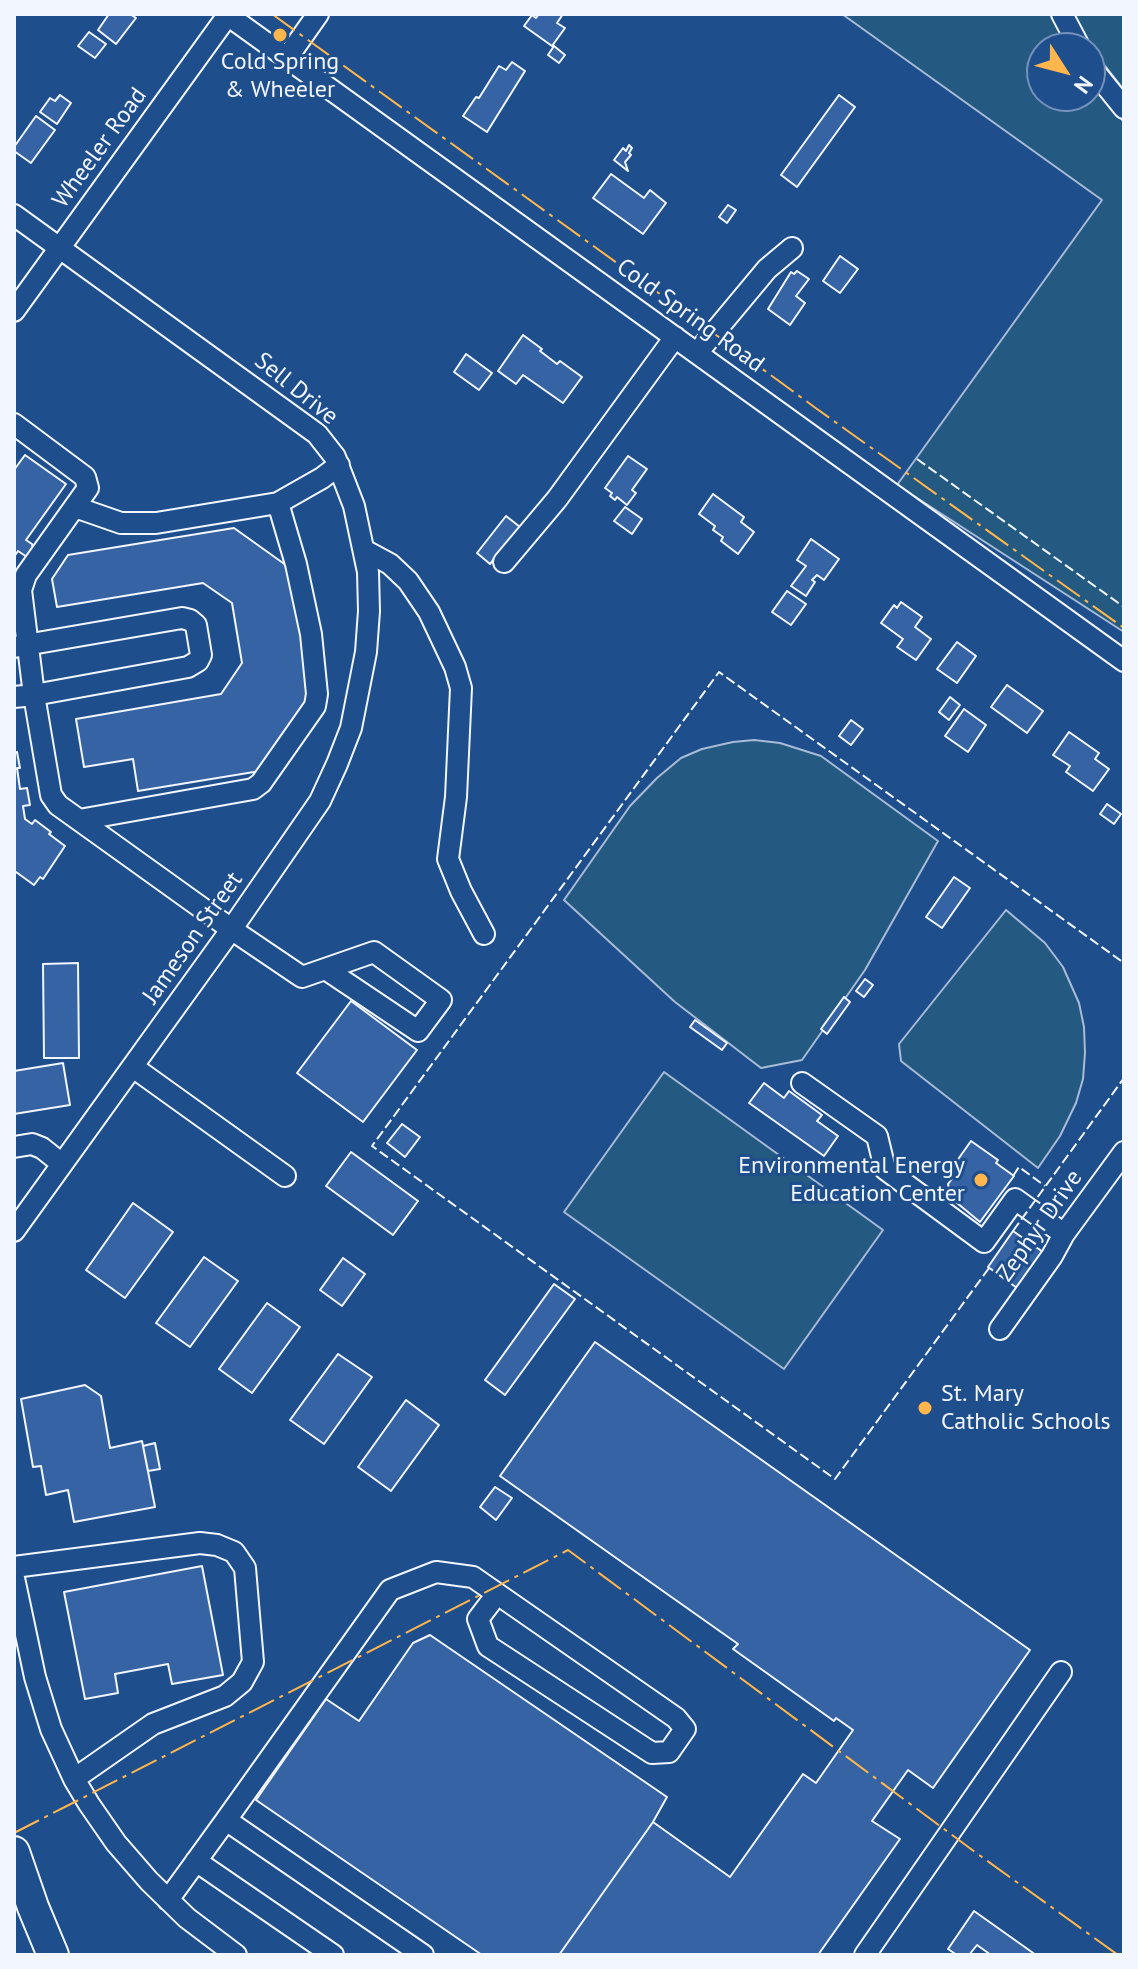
<!DOCTYPE html>
<style>
body{margin:0}
#map{position:relative;width:1138px;height:1969px;overflow:hidden;background:#1f4e8c;font-family:"PT Sans",sans-serif}
canvas{display:block}
.frame{position:absolute;inset:0;border:16px solid #f2f6ff;pointer-events:none}
.north{position:absolute;left:1026px;top:32px;width:80px;height:80px;box-sizing:border-box;background:#1f4e8c;border:2px solid #7391ba;border-radius:50%;rotate:126deg;font-size:22px;font-weight:700;line-height:32px;text-align:center;color:#f2f6ff}
.north::after{content:'';display:block;margin:auto;width:28px;height:36px;background:#ffb74d;clip-path:polygon(50% 0,100% 100%,50% 72%,0 100%)}
</style>
<div id="map">
<canvas width="1138" height="1969"></canvas>
<div class="frame"></div>
<div class="north">N</div>
</div>
<script>
const g = document.querySelector('canvas').getContext('2d');
g.lineJoin = 'round';
function fillPath(path, color) {
  g.fillStyle = color;
  g.fill(path, 'evenodd');
}
function poly(rows) {
  const path = new Path2D();
  for (const r of rows) {
    path.moveTo(r[0], r[1]);
    for (let i = 2; i < r.length; i += 2) path.lineTo(r[i], r[i + 1]);
  }
  return path;
}
function trace(path, color, width, dash) {
  g.strokeStyle = color;
  g.lineWidth = width;
  g.lineCap = dash ? 'butt' : 'round';
  g.setLineDash(dash || []);
  g.stroke(path);
}
function label(font, color, halo, rows, align = 'center') {
  g.font = font + ' "PT Sans",sans-serif';
  g.lineWidth = 6;
  g.setLineDash([]);
  g.textBaseline = 'middle';
  g.strokeStyle = halo;
  g.fillStyle = color;
  for (const [text, x, y, turn = 0] of rows) {
    g.save();
    g.translate(x, y);
    g.rotate((+turn || 0) * Math.PI / 180);
    g.textAlign = isNaN(turn) ? turn : align;
    if (halo) g.strokeText(text, 0, 0);
    g.fillText(text, 0, 0);
    g.restore();
  }
}
const green = poly([
 [842,14,1052,14,1070,48,1042,48,1042,96,1090,96,1090,82,1124,122,1124,632,897,485,1102,200,842,14],
 [1072,14,1124,14,1124,90,1078,31,1072,14],
 [754,740,780,743,821,756,938,841,865,970,802,1060,761,1068,675,1002,564,900,630,806,657,778,681,758,702,749,733,742,754,740],
 [1006,910,1045,943,1063,967,1079,1003,1084,1027,1085,1053,1083,1079,1076,1103,1060,1136,1038,1168,901,1061,899,1044,1006,910],
 [664,1072,883,1230,784,1369,564,1212,664,1072]
]);
fillPath(green, '#245a82');
trace(green, '#a8bbd7', 2);
const building = poly([
 [109,14,130,14,136,18,116,44,98,30,109,14],
 [539,14,563,14,557,23,565,28,552,46,524,26,532,15,536,18,539,14],
 [89,32,106,44,95,58,78,46,89,32],
 [554,46,565,55,559,63,548,55,554,46],
 [512,62,525,71,487,132,463,116,476,97,479,98,499,66,506,70,512,62],
 [60,95,71,103,57,124,40,112,50,98,55,101,60,95],
 [839,95,855,107,797,187,781,175,839,95],
 [36,116,55,130,31,163,14,151,14,147,36,116],
 [629,145,632,148,629,153,631,155,625,162,628,171,614,160,623,148,626,151,629,145],
 [611,174,644,198,650,190,666,203,643,234,593,198,611,174],
 [728,205,736,210,727,223,719,217,728,205],
 [840,256,858,269,840,293,823,281,840,256],
 [797,271,809,279,796,296,805,303,790,325,768,309,791,272,794,274,797,271],
 [523,335,542,349,540,351,557,364,560,361,582,377,563,403,523,375,516,384,498,371,523,335],
 [466,354,492,373,479,390,454,372,466,354],
 [25,455,66,484,26,540,32,544,34,553,30,559,18,551,14,557,14,470,25,455],
 [628,456,647,469,632,490,636,493,627,505,617,497,615,500,610,496,612,493,605,488,628,456],
 [713,494,744,517,741,522,754,532,738,554,721,541,723,537,713,530,715,526,699,514,713,494],
 [625,507,642,519,632,534,614,521,625,507],
 [506,516,520,527,490,564,477,553,506,516],
 [234,528,290,568,312,699,260,771,138,791,133,759,84,767,76,719,221,694,242,663,232,603,203,583,57,607,52,579,68,555,234,528],
 [811,539,839,559,824,580,817,575,812,580,815,582,806,596,791,586,806,566,797,560,811,539],
 [787,591,806,604,791,625,772,612,787,591],
 [901,602,922,617,915,627,931,639,916,660,897,647,903,639,881,623,894,605,897,608,901,602],
 [957,642,976,656,957,683,937,669,957,642],
 [1007,685,1043,711,1027,733,991,707,1007,685],
 [950,697,960,705,949,720,939,712,950,697],
 [964,709,986,725,968,752,945,736,964,709],
 [851,720,863,729,851,745,839,736,851,720],
 [1069,732,1099,753,1095,759,1109,769,1093,791,1066,772,1070,766,1053,755,1069,732],
 [17,752,20,768,17,768,20,789,27,788,30,805,23,806,25,819,32,824,35,820,51,832,49,834,65,846,43,879,40,877,34,885,16,872,14,874,14,753,17,752],
 [1107,804,1121,814,1114,824,1100,814,1107,804],
 [954,877,970,888,942,928,926,917,954,877],
 [78,963,79,1058,44,1058,43,964,78,963],
 [865,979,873,985,864,997,856,991,865,979],
 [844,997,850,1002,827,1034,821,1029,844,997],
 [351,1001,417,1050,363,1122,297,1073,351,1001],
 [695,1020,727,1043,722,1050,690,1027,695,1020],
 [63,1063,70,1105,14,1114,14,1071,63,1063],
 [764,1083,784,1098,789,1091,822,1115,817,1121,838,1136,824,1156,749,1103,764,1083],
 [402,1124,420,1137,405,1157,387,1143,402,1124],
 [971,1141,998,1160,996,1163,1014,1176,980,1222,951,1198,948,1184,954,1176,949,1172,971,1141],
 [351,1152,418,1201,393,1235,326,1186,351,1152],
 [133,1203,173,1232,125,1298,86,1270,133,1203],
 [1013,1231,1043,1252,1017,1288,988,1267,1013,1231],
 [204,1257,238,1281,190,1347,156,1323,204,1257],
 [343,1258,365,1274,342,1306,320,1290,343,1258],
 [554,1284,575,1299,505,1395,485,1380,554,1284],
 [267,1303,300,1327,252,1393,219,1369,267,1303],
 [595,1342,1030,1650,933,1788,908,1770,872,1821,900,1839,818,1955,559,1955,653,1822,730,1877,803,1774,816,1783,853,1730,836,1718,834,1721,733,1649,738,1644,500,1476,595,1342],
 [338,1354,372,1377,324,1444,290,1420,338,1354],
 [85,1385,101,1396,110,1448,142,1441,155,1507,74,1522,68,1490,46,1495,41,1466,33,1467,21,1399,85,1385],
 [406,1400,439,1425,391,1491,358,1467,406,1400],
 [155,1443,160,1469,148,1471,143,1446,155,1443],
 [495,1487,512,1498,496,1520,480,1507,495,1487],
 [202,1566,223,1675,172,1684,168,1664,115,1674,118,1693,85,1699,64,1592,202,1566],
 [430,1635,667,1797,653,1822,559,1955,482,1955,256,1800,326,1699,359,1721,413,1643,430,1635],
 [974,1911,1036,1955,991,1955,977,1945,969,1955,957,1955,948,1949,974,1911]
]);
fillPath(building, '#3563a3');
trace(building, '#f2f6ff', 2);
const minor = poly([
 [226,14,1124,661],
 [1062,14,1080,48],
 [287,58,318,14],
 [1090,66,1124,108],
 [14,215,317,434,335,457,354,506,368,572,369,611,366,652,351,728,337,764,320,801,233,927,14,1231],
 [14,311,228,15],
 [697,353,767,269,792,248],
 [14,424,85,477,88,488,26,575,21,590,34,695,14,697],
 [75,507,121,523,156,523,278,503,322,478,339,465],
 [364,550,390,564,408,581,429,612,455,667,461,688,456,797,448,859,461,891,484,934],
 [504,562,557,499,675,337],
 [14,647,182,618,190,620,196,625,201,655,198,661,188,667,34,695,51,795,58,805,79,820,231,929,302,977,374,952,441,1000,418,1031,327,970],
 [79,820,253,789,261,783,315,706,317,694,311,634,296,564,278,503],
 [133,1067,285,1176],
 [802,1083,877,1136,885,1169,984,1242,1015,1199,1064,1234],
 [14,1147,32,1144,42,1148,62,1164],
 [1000,1329,1052,1256,1064,1234,1124,1152],
 [14,1567,200,1543,217,1545,234,1552,245,1568,253,1662,242,1682,225,1696,153,1724,74,1779],
 [14,1578,35,1677,51,1729,74,1779,89,1804,116,1843,149,1881,187,1918,236,1955],
 [226,1820,390,1590,436,1572,473,1577,676,1718,685,1729,669,1752,652,1753,488,1646,478,1619,497,1594],
 [196,1861,333,1955],
 [168,1900,226,1820,423,1955],
 [865,1955,1061,1672]
]);
const highway = poly([
 [14,1852,33,1907,53,1955]
]);
trace(minor, '#f2f6ff', 24);
trace(highway, '#f2f6ff', 34);
trace(minor, '#1f4e8c', 20);
trace(highway, '#1f4e8c', 30);
trace(poly([
 [917,459,1124,607],
 [1013,1176,1019,1167,1045,1186],
 [1013,1231,1124,1078],
 [989,1268,835,1479,372,1146,719,672,1124,963]
]), '#f2f6ff', 2, [10, 4]);
trace(poly([
 [272,14,671,302,817,409,1124,628],
 [14,1833,568,1550,975,1852,1118,1955]
]), '#ffb74d', 2, [28, 6, 4, 6]);
for (const [x, y, r, color] of [
 [280,35,8,"#ffb74d"],
 [981,1180,8,"#ffb74d"],
 [925,1408,8,"#ffb74d"]
]) {
  const dot = new Path2D();
  dot.arc(x, y, r, 0, 2 * Math.PI);
  g.fillStyle = color;
  g.fill(dot);
  trace(dot, '#1f4e8c', 3);
}
label('24px', '#f2f6ff', '#1f4e8c', [
 ["Cold Spring",280,62],
 ["& Wheeler",280,90],
 ["Environmental Energy",965,1166,"right"],
 ["Education Center",965,1194,"right"],
 ["St. Mary",941,1394,"left"],
 ["Catholic Schools",941,1422,"left"]
]);
label('24px', '#f2f6ff', '#1f4e8c', [
 ["Wheeler Road",100,148,-54],
 ["Cold Spring Road",690,316,36],
 ["Sell Drive",296,389,39],
 ["Jameson Street",193,938,-55],
 ["Zephyr Drive",1040,1226,-55]
]);
</script>
